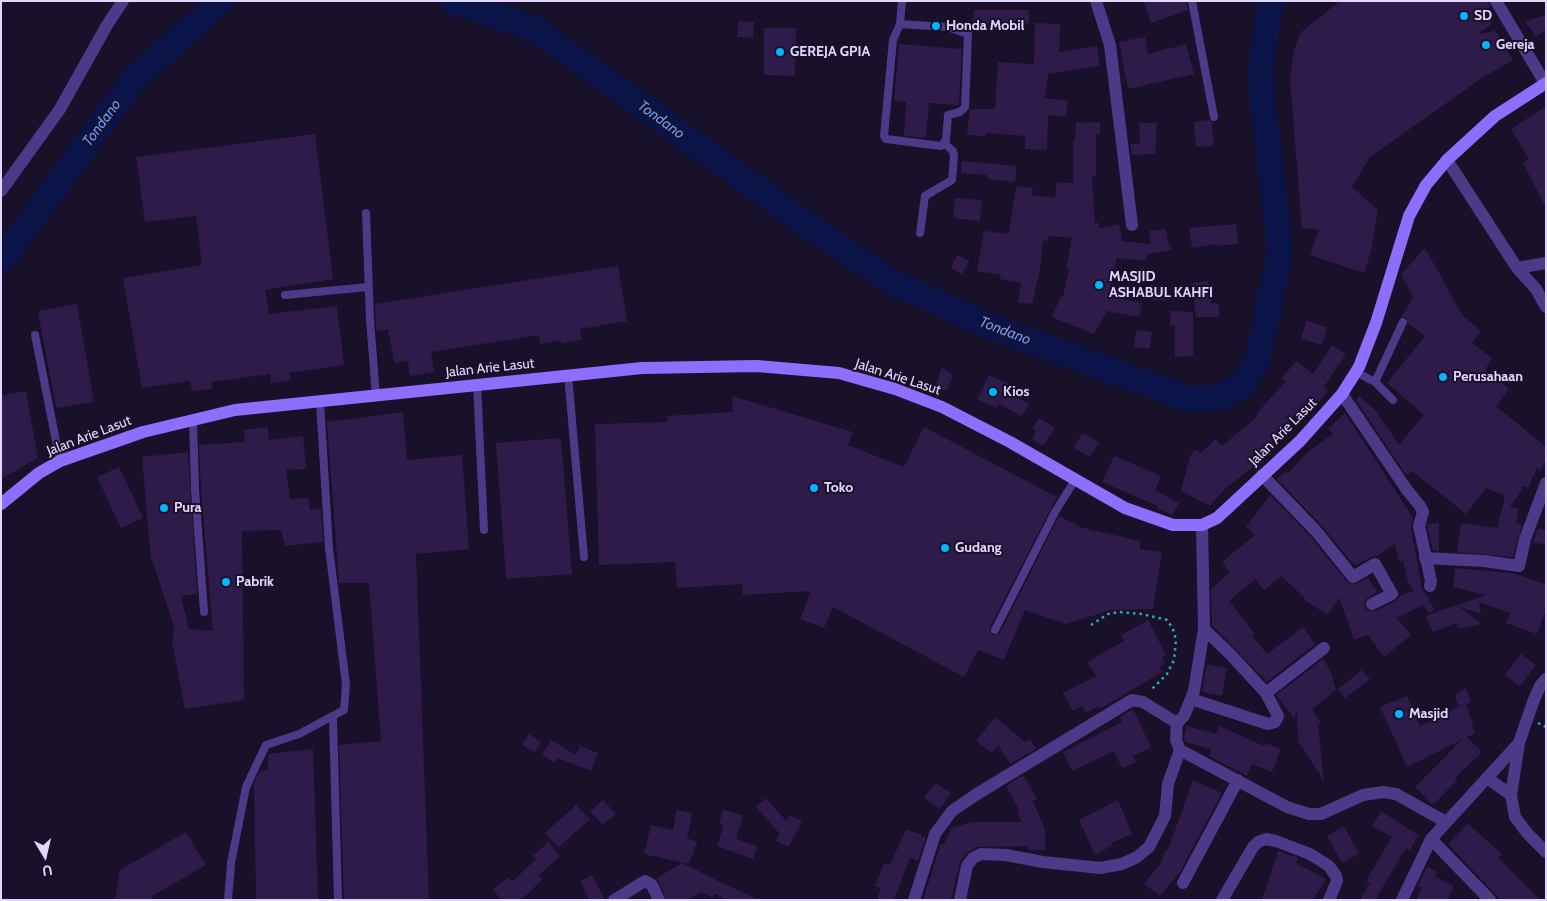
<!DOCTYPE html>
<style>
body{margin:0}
#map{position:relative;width:1547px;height:901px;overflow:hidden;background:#191029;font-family:Cabin,sans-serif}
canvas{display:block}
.frame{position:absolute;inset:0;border:2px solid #e4d7ff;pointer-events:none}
.north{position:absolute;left:20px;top:831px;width:50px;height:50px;-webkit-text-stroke:4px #191029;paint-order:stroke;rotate:171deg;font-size:14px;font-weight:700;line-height:20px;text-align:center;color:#e4d7ff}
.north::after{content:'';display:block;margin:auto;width:18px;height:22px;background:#e4d7ff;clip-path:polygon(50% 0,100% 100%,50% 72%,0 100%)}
</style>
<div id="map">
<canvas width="1547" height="901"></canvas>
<div class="frame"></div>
<div class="north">U</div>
</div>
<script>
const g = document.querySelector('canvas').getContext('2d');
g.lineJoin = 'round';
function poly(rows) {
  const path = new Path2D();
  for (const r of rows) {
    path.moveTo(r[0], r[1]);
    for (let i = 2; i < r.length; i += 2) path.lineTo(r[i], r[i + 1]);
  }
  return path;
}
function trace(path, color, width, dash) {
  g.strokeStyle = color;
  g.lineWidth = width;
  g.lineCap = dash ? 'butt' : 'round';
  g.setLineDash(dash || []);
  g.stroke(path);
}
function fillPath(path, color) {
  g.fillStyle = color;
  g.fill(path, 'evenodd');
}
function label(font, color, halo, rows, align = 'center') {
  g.font = font + ' Cabin,sans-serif';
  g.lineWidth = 4;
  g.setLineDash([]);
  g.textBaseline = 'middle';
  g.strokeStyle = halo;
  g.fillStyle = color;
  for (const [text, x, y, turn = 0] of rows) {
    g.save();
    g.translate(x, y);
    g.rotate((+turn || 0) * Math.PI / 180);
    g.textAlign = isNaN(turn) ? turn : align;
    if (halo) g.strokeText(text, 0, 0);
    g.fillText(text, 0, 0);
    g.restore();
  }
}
trace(poly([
 [453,1,533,28,802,221,889,280,986,325,1192,400,1222,396,1244,385,1257,360,1280,253,1260,77,1270,3,1273,1],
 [1,261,135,78,221,1]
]), '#0a1448', 26);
fillPath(poly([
 [1143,1,1186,1,1188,10,1151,23],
 [1340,1,1488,1,1490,7,1484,10,1492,24,1480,32,1481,34,1495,30,1513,60,1482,78,1370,157,1352,187,1378,210,1371,251,1364,273,1310,255,1319,230,1302,228,1290,79,1294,50,1300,33],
 [974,10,1029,10,1029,24,973,23],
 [1546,15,1546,30,1536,37,1525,21],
 [738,21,754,22,753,38,737,37],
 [1035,23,1060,24,1059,52,1097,46,1100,66,1048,74,1045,98,1068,101,1066,117,1048,115,1047,150,1025,149,1025,136,986,133,986,136,967,135,970,109,995,109,998,62,1034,64],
 [764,28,796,28,795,76,764,75],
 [1145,37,1148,54,1186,44,1194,74,1128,89,1119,42],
 [899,44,962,49,959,105,929,103,926,138,904,136,906,102,894,101],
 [1546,106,1546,208,1523,163,1529,159,1511,129],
 [1209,120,1212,122,1214,146,1196,147,1194,122],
 [1076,122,1100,123,1100,134,1096,134,1096,176,1092,176,1095,223,1099,223,1099,228,1119,224,1122,241,1151,244,1149,231,1166,229,1169,246,1171,246,1172,250,1147,254,1146,261,1117,258,1108,296,1142,303,1139,317,1107,311,1094,334,1052,317,1061,296,1063,297,1069,269,1066,269,1072,238,1049,236,1048,241,1043,240,1040,270,1032,304,1018,302,1021,283,1000,279,1001,275,977,271,984,231,1009,234,1016,186,1033,188,1032,195,1055,198,1057,182,1073,183,1073,140,1075,140],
 [1139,123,1157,123,1155,154,1132,155,1130,144,1140,143],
 [315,134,333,279,265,290,269,314,337,306,344,365,289,373,290,381,271,383,270,374,211,382,212,389,192,391,190,381,142,388,123,278,202,265,196,216,145,222,136,157],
 [962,161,1017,166,1015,182,987,179,987,175,961,173],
 [955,198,982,200,980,221,953,218],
 [1236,224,1238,244,1216,246,1216,244,1192,248,1189,228],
 [1425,248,1463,316,1481,331,1472,343,1492,358,1485,370,1509,389,1496,406,1546,447,1546,459,1541,470,1537,468,1528,488,1524,486,1510,507,1519,509,1516,523,1522,525,1513,557,1457,552,1461,523,1497,528,1505,496,1486,488,1466,514,1412,471,1406,475,1356,400,1359,396,1376,411,1399,445,1424,415,1387,383,1425,336,1408,323,1406,317,1401,317,1413,297,1401,274],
 [957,255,969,261,962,274,951,268],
 [618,266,627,321,580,329,582,340,561,343,561,340,540,344,539,335,431,352,434,372,410,376,408,361,394,363,388,329,376,331,375,304],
 [1208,281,1211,303,1219,304,1219,317,1196,317,1192,283],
 [1149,284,1169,287,1167,301,1148,299],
 [77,304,94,402,56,408,38,311],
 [1171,311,1193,312,1193,356,1175,357,1175,325,1170,325],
 [1306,321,1327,327,1322,345,1301,339],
 [1136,330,1152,332,1150,349,1134,347],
 [1332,345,1346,354,1324,387,1328,390,1317,405,1309,399,1289,422,1291,424,1271,442,1276,448,1224,490,1210,506,1181,491,1190,456,1195,449,1201,453,1216,439,1222,446,1258,416,1256,414,1286,381,1282,378,1296,361,1313,374],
 [942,367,953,375,947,390,934,390],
 [989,375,1009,384,1005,391,1029,404,1022,416,999,404,997,408,977,399],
 [26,391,38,458,1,479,1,396],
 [732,396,853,432,848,445,904,467,924,427,1057,497,990,627,990,633,993,635,1000,633,1059,516,1083,528,1140,541,1140,549,1162,552,1153,609,1111,610,1066,624,1025,610,1004,660,978,650,964,677,833,607,824,628,800,619,811,591,743,595,742,584,677,588,675,562,599,565,595,424,667,422,667,416,733,412],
 [403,412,407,460,462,455,469,549,416,554,429,900,344,900,339,745,381,741,369,583,339,583,327,422],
 [1345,413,1413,518,1411,528,1422,588,1435,610,1429,613,1423,605,1397,618,1411,635,1384,657,1368,635,1354,640,1339,597,1328,615,1304,600,1305,598,1281,576,1274,583,1271,581,1273,583,1264,590,1255,579,1229,601,1255,634,1252,636,1267,654,1303,627,1315,644,1267,682,1212,625,1211,589,1230,572,1222,562,1255,535,1246,527,1270,495,1310,536,1347,582,1354,585,1368,578,1377,592,1365,600,1365,607,1367,610,1376,611,1396,601,1400,596,1414,591,1408,582,1403,561,1399,562,1395,544,1377,556,1371,557,1355,566,1322,526,1277,479,1286,471,1288,473,1308,452,1333,434,1328,429],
 [1039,418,1055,428,1043,446,1032,440,1036,431,1032,428],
 [268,427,269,440,303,436,306,469,286,470,290,499,309,498,310,510,321,509,323,542,285,546,281,530,242,531,244,700,185,709,172,642,174,627,153,562,151,562,142,457,188,452,197,594,181,596,189,629,213,631,201,489,199,445,245,442,244,430],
 [1082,433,1099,442,1090,457,1074,448],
 [561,438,572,574,506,579,496,443],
 [1114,456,1161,476,1155,490,1179,503,1172,515,1157,508,1158,506,1102,482],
 [119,467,143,518,121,528,97,477],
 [1439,523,1439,551,1433,550,1427,526,1428,524],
 [1538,528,1546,530,1546,545,1533,542],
 [1455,568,1512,573,1546,584,1546,610,1537,634,1506,623,1510,613,1479,602,1481,614,1458,606,1482,624,1458,629,1456,623,1433,632,1425,616,1486,595,1453,587],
 [1148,620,1166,655,1162,658,1165,664,1160,667,1162,672,1100,709,1099,706,1086,713,1082,706,1073,711,1063,693,1096,676,1087,662,1124,641,1121,635],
 [1521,654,1536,665,1520,686,1505,675],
 [1323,659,1331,672,1336,690,1312,709,1321,723,1318,725,1324,781,1298,741,1297,710,1294,718,1276,695],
 [1207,664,1227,668,1222,696,1202,692],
 [1362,670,1370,679,1345,698,1338,689],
 [1466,688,1471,702,1466,704,1475,733,1467,737,1482,752,1455,778,1457,780,1433,805,1415,787,1463,739,1407,767,1380,707,1407,696,1420,726,1464,704,1458,706,1455,695],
 [1133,709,1151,747,1133,756,1136,762,1122,768,1114,751,1072,771,1063,752,1122,722,1120,717],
 [995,717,1025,742,1030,739,1036,749,1010,764,998,745,992,753,976,741],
 [1187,726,1216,734,1219,726,1264,746,1265,743,1281,749,1272,772,1252,764,1247,776,1209,756,1211,749,1185,742,1184,736],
 [529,734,541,742,535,753,522,745],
 [551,740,576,755,580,746,598,753,591,771,558,758,555,763,542,755],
 [313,749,318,900,256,900,254,782,260,771,268,769,268,754],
 [1023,775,1037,799,1033,801,1045,830,1045,850,1028,850,1028,846,977,847,967,853,960,861,951,900,923,900,941,843,944,845,951,828,972,822,1022,822,1017,812,1020,811,1006,786],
 [1193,780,1222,793,1180,872,1160,896,1144,884,1160,864,1166,849,1168,850],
 [935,783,951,793,940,809,924,798],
 [766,798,786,821,789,815,802,821,789,847,776,841,780,834,756,807],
 [603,800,616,814,603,825,590,811],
 [1118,800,1132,834,1111,843,1113,845,1095,855,1079,820],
 [576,805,590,819,559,847,545,833],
 [677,810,692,813,687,838,697,842,689,864,644,854,651,825,673,830],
 [723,810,743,815,736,839,757,846,753,859,717,846,724,825,719,824],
 [1381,811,1418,835,1410,850,1406,848,1375,900,1360,900,1370,883,1366,881,1393,835,1391,836,1372,826],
 [1468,824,1502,854,1498,858,1540,900,1500,900,1498,897,1448,844],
 [1344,826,1359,854,1342,863,1327,836],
 [906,829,922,835,921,837,926,837,918,861,910,857,894,900,877,900,881,888,875,886,884,863,890,865],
 [186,832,206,865,152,896,152,900,115,900,120,870],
 [548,842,560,856,539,875,543,879,521,900,501,900,493,889,509,877,512,882,536,859,533,856],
 [1278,851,1298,858,1296,863,1326,879,1313,900,1262,900],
 [682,863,720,882,759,900,728,900,715,894,713,898,701,892,687,900,667,900,657,878],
 [1427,867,1437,872,1435,877,1454,886,1447,900,1416,900,1422,888,1417,886],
 [592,875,605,900,589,900,580,881]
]), '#2e1b4a');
trace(poly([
 [1091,625,1108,614,1119,612,1142,614,1167,620,1173,629,1176,640,1174,660,1167,674,1151,690],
 [1538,723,1546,727]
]), '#2eaabd', 2.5, [2.5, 4]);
trace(poly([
 [1192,1,1214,117],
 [900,24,947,27,968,34,965,107,960,112,948,115,946,140,941,146,886,139,884,136,893,40,900,24,902,1],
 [366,213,370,320,376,396],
 [920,233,925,196,952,180,954,156,953,151,945,144],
 [285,295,368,287],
 [35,335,60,461],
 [1356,372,1375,382,1393,400],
 [568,375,584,557],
 [1375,382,1403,322],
 [477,384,484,530],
 [193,420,195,489,204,612],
 [995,630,1055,512,1075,480],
 [333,717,338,900],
 [228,900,231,863,246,787,266,745,299,734,344,710,346,685,329,548,320,402]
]), '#4c3a89', 8);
trace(poly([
 [1096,1,1110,45,1132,225],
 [1496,1,1545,83],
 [1447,160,1517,268,1536,289,1546,307],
 [1,191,60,109,107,25,123,1],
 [1517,268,1546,263],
 [1342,394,1407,490,1420,506,1423,512,1419,526,1431,581,1430,586],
 [1262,475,1316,531,1353,577,1375,564,1392,594,1372,604],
 [1425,558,1484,561,1519,566,1525,539,1546,483],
 [1546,679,1540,686,1533,702,1519,743,1511,795,1515,817,1527,833,1546,852],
 [1266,693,1324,648],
 [1191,699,1268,724,1275,722,1278,716,1266,693,1231,655,1204,629],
 [1177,723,1184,716,1194,691,1204,629,1202,525],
 [1180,750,1287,807,1309,814,1321,814,1363,795,1383,792,1396,794,1446,822],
 [1487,778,1511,795],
 [1431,839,1490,900],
 [1183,883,1238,780],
 [614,900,645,881,652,885,659,900],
 [914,900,935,834,952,811,977,794,1132,700,1143,702,1177,723],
 [960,900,967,866,973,858,981,854,1006,855,1043,862,1100,868,1122,864,1137,857,1149,847,1165,816,1168,784,1180,750,1176,740,1177,723],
 [1222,900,1253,847,1258,842,1266,839,1276,841,1310,854,1329,866,1336,876,1337,881,1329,900],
 [1402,900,1431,839,1519,743]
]), '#4c3a89', 12);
trace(poly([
 [1,504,39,473,60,461,143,432,235,410,642,368,757,366,839,373,895,389,942,407,1010,442,1125,508,1173,525,1202,525,1217,518,1300,441,1342,394,1359,367,1376,323,1409,216,1426,185,1447,160,1495,116,1546,83]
]), '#8e6eff', 12);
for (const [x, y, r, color] of [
 [1464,16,5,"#03b5ff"],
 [936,26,5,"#03b5ff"],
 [1486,45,5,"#03b5ff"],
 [780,52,5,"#03b5ff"],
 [1099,285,5,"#03b5ff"],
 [1443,377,5,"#03b5ff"],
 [993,392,5,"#03b5ff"],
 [814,488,5,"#03b5ff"],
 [164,508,5,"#03b5ff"],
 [945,548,5,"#03b5ff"],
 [226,582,5,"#03b5ff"],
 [1399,714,5,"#03b5ff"]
]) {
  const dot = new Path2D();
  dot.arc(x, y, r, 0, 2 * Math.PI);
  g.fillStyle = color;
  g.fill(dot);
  trace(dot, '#191029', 2);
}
label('bold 14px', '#e4d7ff', '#191029', [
 ["SD",1474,16],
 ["Honda Mobil",946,26],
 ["Gereja",1496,45],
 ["GEREJA GPIA",790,52],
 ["MASJID",1109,277],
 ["ASHABUL KAHFI",1109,293],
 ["Perusahaan",1453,377],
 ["Kios",1003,392],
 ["Toko",824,488],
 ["Pura",174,508],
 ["Gudang",955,548],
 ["Pabrik",236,582],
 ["Masjid",1409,714]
], 'left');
label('14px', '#e4d7ff', '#191029', [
 ["Jalan Arie Lasut",490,368,-6],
 ["Jalan Arie Lasut",898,377,18],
 ["Jalan Arie Lasut",1283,432,-45],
 ["Jalan Arie Lasut",89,436,-21]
]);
label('italic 15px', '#659aff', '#191029', [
 ["Tondano",661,120,36],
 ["Tondano",102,123,-54],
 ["Tondano",1005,331,21]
]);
</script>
